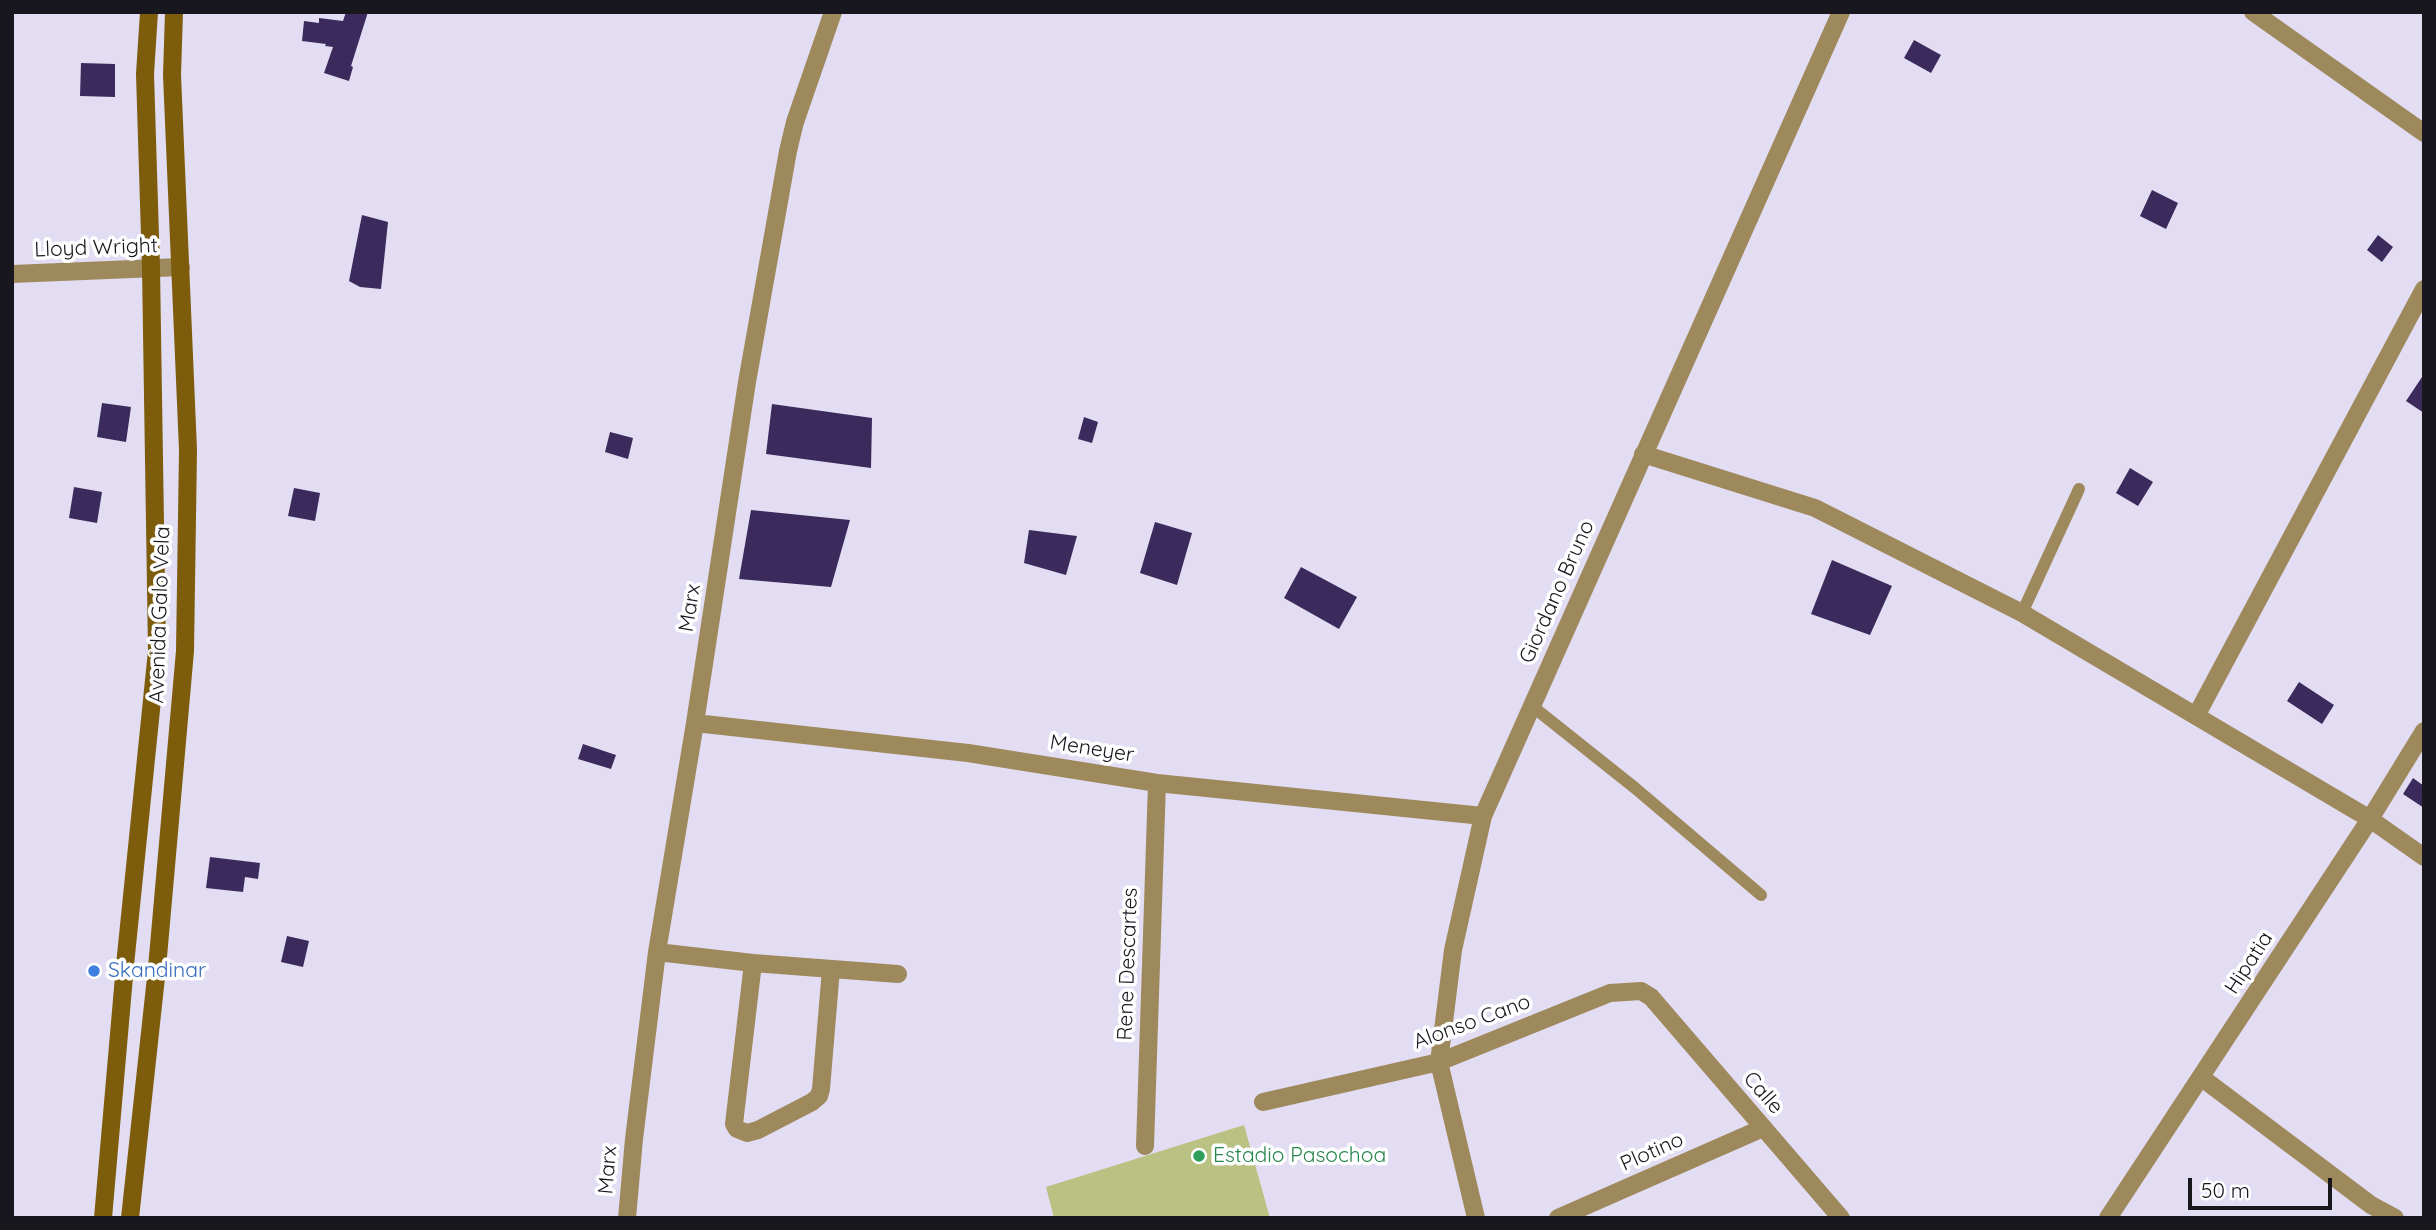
<!DOCTYPE html>
<style>
body{margin:0}
#map{position:relative;width:2436px;height:1230px;overflow:hidden;background:#e3ddf3;font-family:Quicksand,sans-serif}
canvas{display:block}
.frame{position:absolute;inset:0;border:14px solid #19171e;pointer-events:none}
.scale{position:absolute;left:2188px;top:1178px;width:144px;height:32px;box-sizing:border-box;border:4px solid #19171e;border-top:0;padding-left:9px;font-size:21px;line-height:24px;white-space:nowrap;color:#19171e;-webkit-text-stroke:5px #fff;paint-order:stroke}
</style>
<div id="map">
<canvas width="2436" height="1230"></canvas>
<div class="frame"></div>
<div class="scale">50 m</div>
</div>
<script>
const g = document.querySelector('canvas').getContext('2d');
g.lineJoin = 'round';
function fillPath(path, color) {
  g.fillStyle = color;
  g.fill(path, 'evenodd');
}
function poly(rows) {
  const path = new Path2D();
  for (const r of rows) {
    path.moveTo(r[0], r[1]);
    for (let i = 2; i < r.length; i += 2) path.lineTo(r[i], r[i + 1]);
  }
  return path;
}
function trace(path, color, width, dash) {
  g.strokeStyle = color;
  g.lineWidth = width;
  g.lineCap = dash ? 'butt' : 'round';
  g.setLineDash(dash || []);
  g.stroke(path);
}
function label(font, color, halo, rows, align = 'center') {
  g.font = font + ' Quicksand,sans-serif';
  g.lineWidth = 7;
  g.setLineDash([]);
  g.textBaseline = 'middle';
  g.strokeStyle = halo;
  g.fillStyle = color;
  for (const [text, x, y, turn = 0] of rows) {
    g.save();
    g.translate(x, y);
    g.rotate((+turn || 0) * Math.PI / 180);
    g.textAlign = isNaN(turn) ? turn : align;
    if (halo) g.strokeText(text, 0, 0);
    g.fillText(text, 0, 0);
    g.restore();
  }
}
fillPath(poly([
 [1244,1125,1270,1218,1054,1218,1046,1187]
]), '#b9c282');
fillPath(poly([
 [346,12,368,12,351,66,353,67,349,81,324,73,333,47,325,46,326,44,302,41,304,21,319,23,319,18,343,21],
 [1914,40,1941,55,1931,73,1904,58],
 [81,63,115,64,115,97,80,96],
 [2152,190,2178,203,2166,229,2140,216],
 [362,215,388,222,381,289,360,287,349,281],
 [2378,235,2393,247,2382,262,2367,250],
 [2424,374,2424,413,2406,401],
 [102,403,131,407,126,442,97,437],
 [772,404,872,418,871,468,766,454],
 [1084,417,1098,422,1092,443,1078,439],
 [610,432,633,438,628,459,605,452],
 [2130,468,2153,482,2138,506,2116,493],
 [74,487,102,492,97,523,69,518],
 [294,488,320,493,315,521,288,516],
 [751,510,850,520,831,587,739,579],
 [1155,522,1192,533,1177,585,1140,573],
 [1029,530,1077,536,1066,575,1024,563],
 [1832,560,1892,586,1870,635,1811,614],
 [1301,567,1357,597,1339,629,1284,598],
 [2299,682,2334,705,2322,724,2287,701],
 [583,744,616,755,611,769,578,759],
 [2413,778,2424,786,2424,808,2403,794],
 [210,857,260,863,258,879,245,877,243,892,206,888],
 [287,936,309,941,303,967,281,962]
]), '#3b2a5c');
trace(poly([
 [2022,613,2079,489],
 [1532,706,1635,788,1761,895]
]), '#9e895d', 12);
trace(poly([
 [2253,12,2424,133],
 [12,274,181,267],
 [1643,454,1815,508,2022,613,2370,819,2424,857],
 [2196,716,2424,289],
 [695,723,968,753,1157,783,1483,816],
 [657,952,753,963,898,974],
 [753,963,734,1124,737,1129,747,1133,758,1130,812,1102,819,1096,821,1089,831,969],
 [2202,1078,2371,1205,2395,1218],
 [1263,1102,1439,1062,1610,993,1641,991,1651,997,1841,1218],
 [1145,1146,1157,783],
 [627,1218,634,1139,657,952,695,723,747,382,788,151,795,122,833,12],
 [1476,1218,1439,1062,1453,950,1483,816,1841,12],
 [1558,1218,1763,1128],
 [2108,1218,2370,819,2424,731]
]), '#9e895d', 18);
trace(poly([
 [103,1218,125,965,157,651,151,268,145,74,149,12],
 [130,1218,157,968,185,651,188,450,172,75,174,12]
]), '#7d5d0b', 18);
for (const [x, y, r, color] of [
 [94,971,7,"#3f7fe0"],
 [1199,1156,7,"#2e9e5b"]
]) {
  const dot = new Path2D();
  dot.arc(x, y, r, 0, 2 * Math.PI);
  g.fillStyle = color;
  g.fill(dot);
  trace(dot, '#fff', 2.5);
}
label('21px', '#19171e', '#fff', [
 ["Lloyd Wright",96,248,-2],
 ["Giordano Bruno",1557,592,-66],
 ["Marx",690,608,-81],
 ["Avenida Galo Vela",160,615,-88],
 ["Meneyer",1092,749,9],
 ["Hipatia",2249,963,-57],
 ["Rene Descartes",1128,964,-88],
 ["Alonso Cano",1472,1022,-20],
 ["Calle",1763,1093,49],
 ["Plotino",1652,1152,-24],
 ["Marx",608,1170,-85]
]);
label('21px', '#366cbe', '#fff', [
 ["Skandinar",108,971]
], 'left');
label('21px', '#27864d', '#fff', [
 ["Estadio Pasochoa",1213,1156]
], 'left');
</script>
